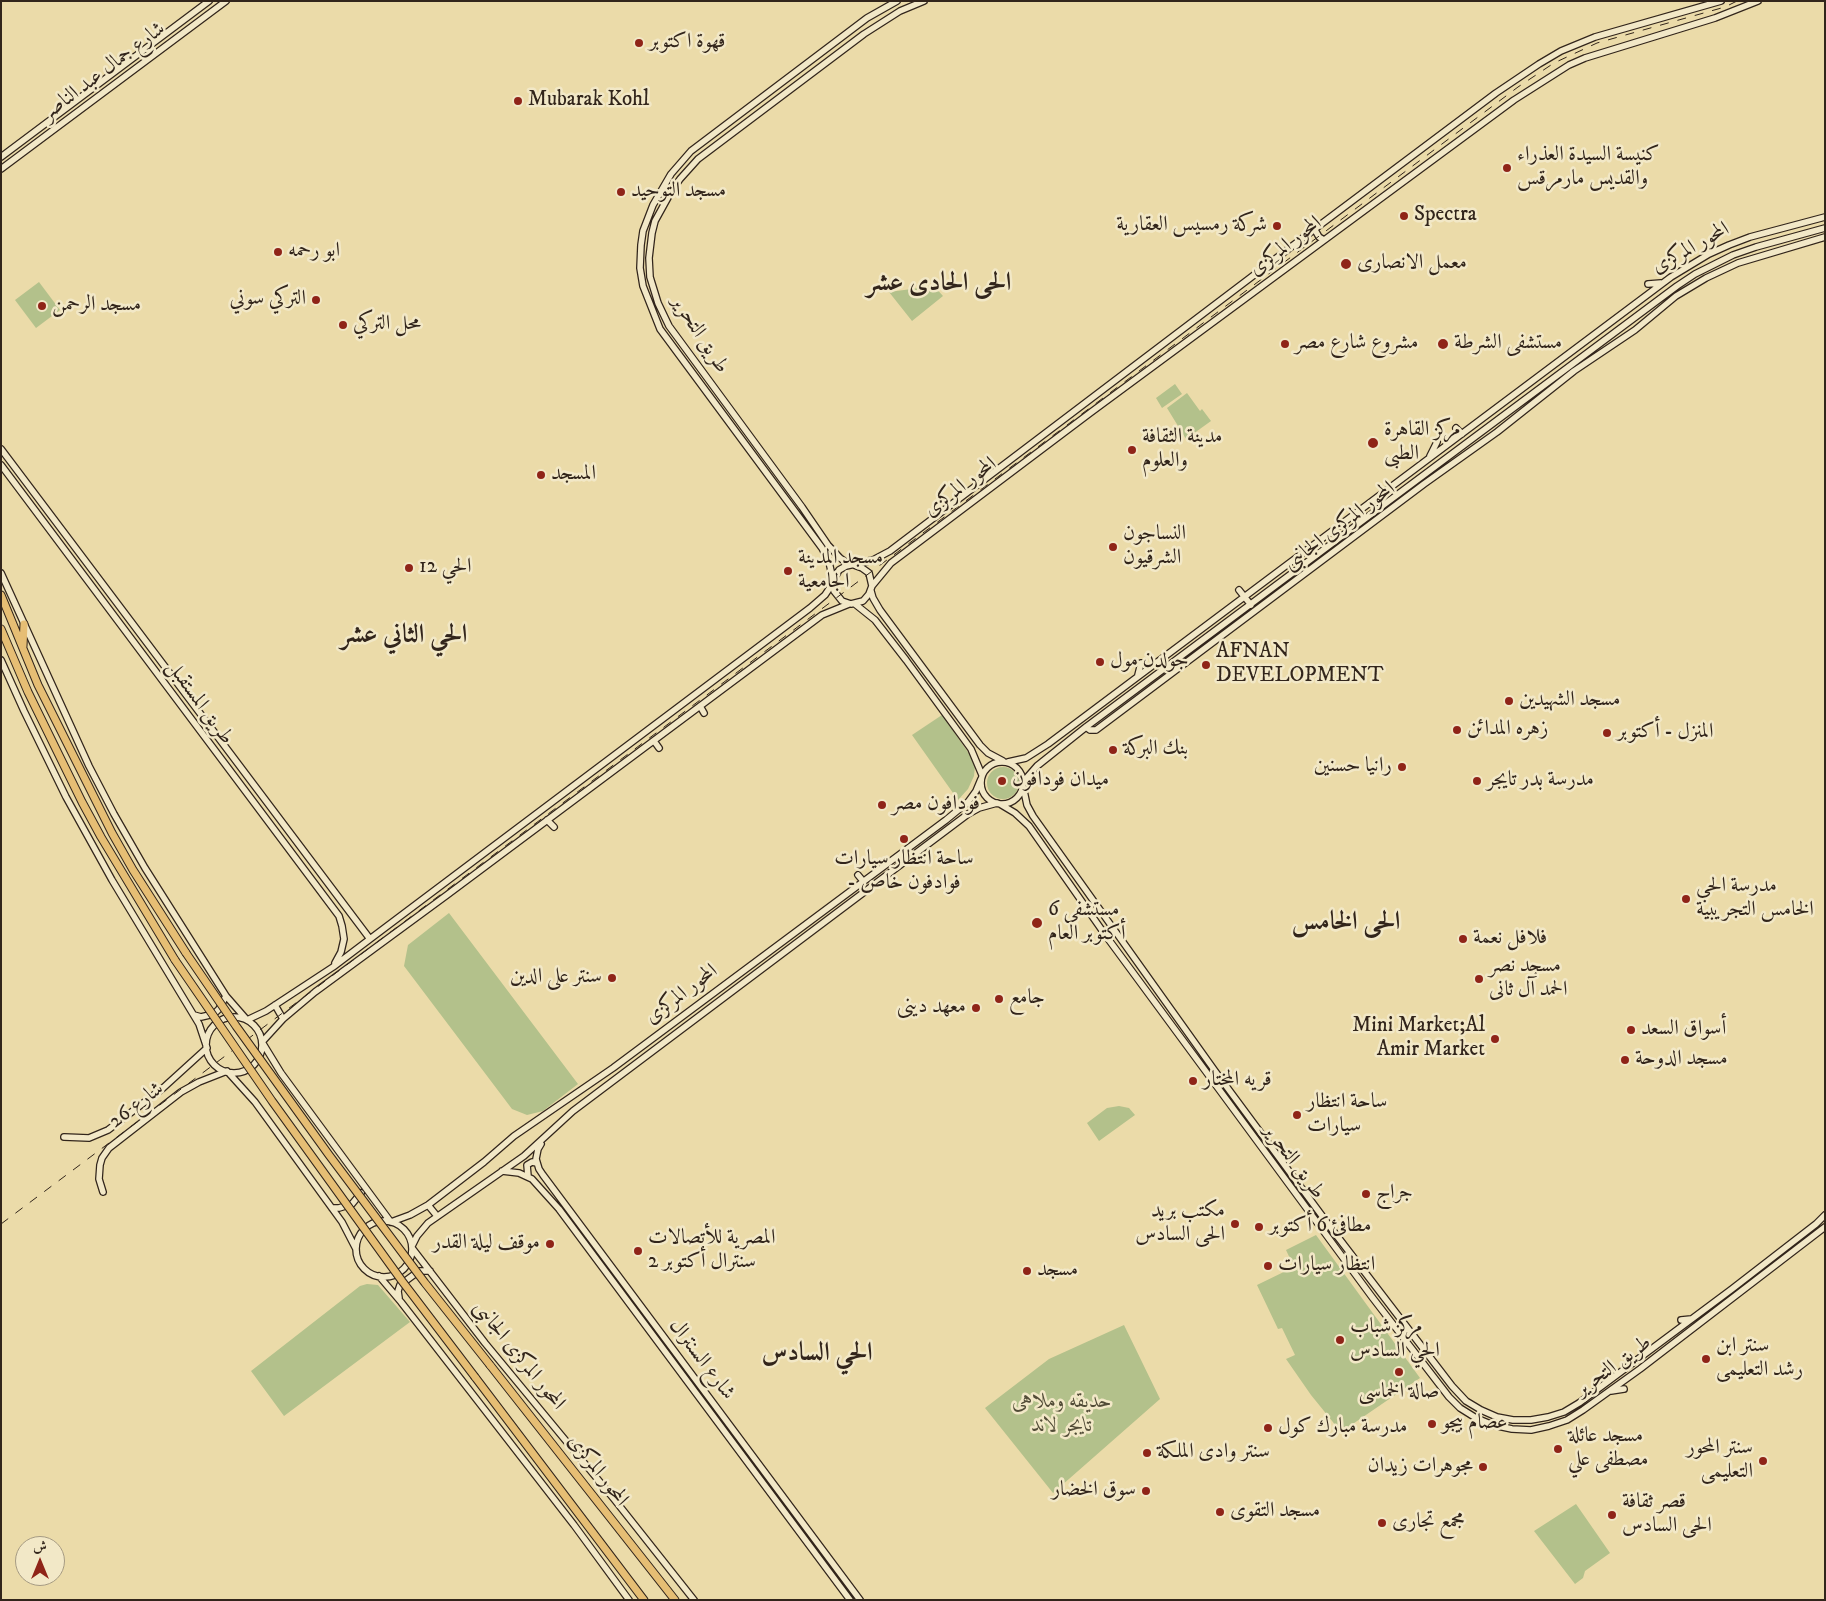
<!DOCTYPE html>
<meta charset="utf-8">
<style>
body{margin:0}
#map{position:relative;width:1826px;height:1601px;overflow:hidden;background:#ebdba9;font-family:"IM FELL DW Pica",Amiri,serif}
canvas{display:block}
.frame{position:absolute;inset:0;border:2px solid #32251b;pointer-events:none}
.north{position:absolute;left:15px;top:1536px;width:50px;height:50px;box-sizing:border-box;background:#f2e8c7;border:1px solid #a59a82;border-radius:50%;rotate:0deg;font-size:14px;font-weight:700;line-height:20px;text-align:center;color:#32251b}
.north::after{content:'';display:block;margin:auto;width:18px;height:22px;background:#8f2418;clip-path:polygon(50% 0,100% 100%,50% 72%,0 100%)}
</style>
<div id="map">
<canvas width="1826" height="1601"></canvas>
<div class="frame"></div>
<div class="north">ش</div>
</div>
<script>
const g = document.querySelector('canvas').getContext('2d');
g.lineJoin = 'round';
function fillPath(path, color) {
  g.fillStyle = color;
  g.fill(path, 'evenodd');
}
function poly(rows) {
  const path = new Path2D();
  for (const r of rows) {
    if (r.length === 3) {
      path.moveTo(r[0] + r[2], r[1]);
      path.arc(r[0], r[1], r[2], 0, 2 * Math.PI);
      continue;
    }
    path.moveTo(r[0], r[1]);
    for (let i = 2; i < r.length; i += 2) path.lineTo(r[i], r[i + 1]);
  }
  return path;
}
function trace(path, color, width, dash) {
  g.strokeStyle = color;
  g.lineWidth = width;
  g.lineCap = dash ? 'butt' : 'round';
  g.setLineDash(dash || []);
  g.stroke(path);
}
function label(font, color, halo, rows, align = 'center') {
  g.font = font + ' "IM FELL DW Pica",Amiri,serif';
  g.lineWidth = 5;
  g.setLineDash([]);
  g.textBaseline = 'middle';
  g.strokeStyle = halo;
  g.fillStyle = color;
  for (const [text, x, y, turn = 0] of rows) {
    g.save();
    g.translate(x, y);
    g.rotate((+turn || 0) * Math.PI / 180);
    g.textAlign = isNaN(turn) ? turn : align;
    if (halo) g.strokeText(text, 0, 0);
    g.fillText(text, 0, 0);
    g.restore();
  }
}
fillPath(poly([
 [39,282,60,310,36,328,15,300],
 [934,286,943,296,912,321,889,292],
 [1175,384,1182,394,1162,408,1156,398],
 [1187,393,1200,411,1202,409,1211,421,1186,439,1167,408],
 [942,715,972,758,975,766,974,776,968,789,958,800,912,735],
 [1003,783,16],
 [449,913,578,1084,543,1111,527,1115,512,1109,404,966,408,945],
 [1119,1106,1129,1108,1135,1115,1099,1141,1087,1123,1107,1108],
 [1316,1235,1420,1378,1341,1432,1311,1395,1286,1359,1295,1355,1282,1328,1278,1329,1257,1285,1294,1267,1286,1250],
 [367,1284,378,1285,410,1322,284,1416,251,1371,360,1286],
 [1124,1325,1160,1399,1053,1493,985,1408,1049,1359],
 [1576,1504,1610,1553,1585,1571,1583,1578,1575,1584,1534,1531]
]), '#b3c18b');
const secondary = poly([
 [1,157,209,1],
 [1,169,226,1],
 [1315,230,1319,237,1324,240],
 [1648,284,1661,283],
 [1456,428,1462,434],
 [1,449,370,939],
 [1430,456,1437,442],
 [1,465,339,916,342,926,344,939,341,952,335,963],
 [850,565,840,558,828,545,802,507,669,326,658,303,650,277,649,258,652,233,655,221,671,192,680,179,698,159,864,34,900,11,924,1],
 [854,565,862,568,869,573,872,586,869,594,863,601,851,604,842,601,834,591,833,581,839,570,846,566,873,560,890,551,1320,225,1496,93,1539,64,1561,51,1595,37,1721,1],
 [1,573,89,766,114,814,145,868,226,996,247,1020,266,1011,333,967,370,939,810,608,825,595,833,583],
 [833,580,829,562,822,548,660,329,643,286,640,268,641,245,643,231,653,205,671,174,691,151,867,18,897,1],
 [872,586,891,563,1090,413,1514,100,1569,65,1585,58,1715,18,1758,1],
 [1239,590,1251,605],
 [871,591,873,598,880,610,980,745,988,753,1003,761],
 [855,604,875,620,906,660,971,749,982,775],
 [1,660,24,711,66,797,112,880,199,1024,207,1048,163,1088,108,1130,89,1138,64,1137],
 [1138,675,1141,663],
 [700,706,704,713],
 [1086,727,1090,730,1096,730,1424,484,1497,432,1574,371,1635,330,1676,296,1706,278,1738,263,1825,237],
 [654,741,659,748],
 [1002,783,21],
 [1008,762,1026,758,1048,744,1671,277,1709,254,1729,245,1750,237,1825,217],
 [1023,782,1037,766,1086,727,1677,286,1695,274,1733,255,1756,247,1825,228],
 [1023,786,1027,805,1033,816,1215,1071,1334,1232,1452,1386,1466,1401,1481,1410,1497,1417,1513,1420,1531,1420,1548,1417,1564,1412,1579,1403,1732,1289,1816,1224,1825,1215],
 [1000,804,1015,813,1029,826,1106,936,1372,1297,1449,1397,1460,1408,1476,1418,1493,1425,1512,1429,1531,1430,1549,1426,1567,1420,1583,1410,1640,1369,1825,1227],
 [547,820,554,827],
 [858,875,863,881],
 [275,1005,283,1019],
 [194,1015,201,1017,214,1014,219,1009,226,996],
 [234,1045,28],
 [541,1144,538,1149,536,1159,539,1169,543,1175,860,1600],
 [502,1171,519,1173,532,1179,559,1209,850,1600],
 [528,1176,527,1165,532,1162,537,1163],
 [103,1192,99,1179,100,1165,102,1158,109,1148,181,1092,199,1082,227,1071,255,1102,342,1222,356,1249],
 [428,1205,437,1216],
 [332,1208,339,1208,352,1204,361,1193],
 [390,1221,281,1073,262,1042,283,1019,315,992,447,895,822,615,849,604],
 [384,1249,28],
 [391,1222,410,1215,428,1205,484,1162,514,1136,613,1068,946,820,968,802,976,791,981,779],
 [412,1246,417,1236,428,1223,524,1156,573,1111,968,814,979,808,997,803],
 [412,1248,485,1343,614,1499,694,1600],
 [379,1276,401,1302,574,1525,629,1600],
 [399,1298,398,1291,400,1285,419,1271,430,1271],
 [1681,1320,1691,1319],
 [1611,1391,1624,1389]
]);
const highway = poly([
 [1,595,38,685,112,833,133,870,186,953],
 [1,629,28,692,82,802,101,837,175,960],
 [23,646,24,624],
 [490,1365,675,1600],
 [475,1377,644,1600]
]);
trace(secondary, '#32251b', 8);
trace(highway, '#32251b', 9);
trace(secondary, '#f2e8c7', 5.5);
trace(highway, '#e6be74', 7);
trace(poly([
 [1,1224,1518,87,1554,63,1597,43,1725,7,1737,1]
]), '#32251b', 1, [9, 9]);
const highwayBridge = poly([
 [186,953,236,1026,329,1155,425,1283,490,1365],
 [175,960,272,1101,402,1281,475,1377]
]);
trace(highwayBridge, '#32251b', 9, []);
trace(highwayBridge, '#e6be74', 7);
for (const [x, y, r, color] of [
 [639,43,5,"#8f2418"],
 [518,101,5,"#8f2418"],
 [1507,168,5,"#8f2418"],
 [621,192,5,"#8f2418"],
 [1404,216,5,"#8f2418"],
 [1277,226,5,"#8f2418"],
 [278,252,5,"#8f2418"],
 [1346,264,6,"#8f2418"],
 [316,300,5,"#8f2418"],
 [42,306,5,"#8f2418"],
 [343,325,5,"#8f2418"],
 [1285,344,5,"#8f2418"],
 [1443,344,6,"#8f2418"],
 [1373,443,6,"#8f2418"],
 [1132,450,5,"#8f2418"],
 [541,475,5,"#8f2418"],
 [1113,547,5,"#8f2418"],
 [409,568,5,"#8f2418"],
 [788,571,5,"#8f2418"],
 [1100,662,5,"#8f2418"],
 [1206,665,5,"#8f2418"],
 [1509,701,5,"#8f2418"],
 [1457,730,5,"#8f2418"],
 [1607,733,5,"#8f2418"],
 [1113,750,5,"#8f2418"],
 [1402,767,5,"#8f2418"],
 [1002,781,5,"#8f2418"],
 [1477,781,5,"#8f2418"],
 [882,805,5,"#8f2418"],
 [904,839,5,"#8f2418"],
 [1686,899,5,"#8f2418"],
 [1037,923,6,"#8f2418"],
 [1463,939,5,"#8f2418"],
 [612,978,5,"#8f2418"],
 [1479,979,5,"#8f2418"],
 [999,999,5,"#8f2418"],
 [976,1008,5,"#8f2418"],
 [1631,1030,5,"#8f2418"],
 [1495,1039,5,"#8f2418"],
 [1625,1060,5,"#8f2418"],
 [1193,1081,5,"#8f2418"],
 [1297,1115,5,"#8f2418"],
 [1366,1194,5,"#8f2418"],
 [1235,1224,5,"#8f2418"],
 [1259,1227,5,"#8f2418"],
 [550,1244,5,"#8f2418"],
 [638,1251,5,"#8f2418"],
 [1268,1266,5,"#8f2418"],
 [1027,1271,5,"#8f2418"],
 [1340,1340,5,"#8f2418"],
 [1706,1359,5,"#8f2418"],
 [1399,1372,5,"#8f2418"],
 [1432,1424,5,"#8f2418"],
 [1268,1428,5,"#8f2418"],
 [1558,1449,5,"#8f2418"],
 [1147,1453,5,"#8f2418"],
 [1763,1461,5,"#8f2418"],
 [1483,1467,5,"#8f2418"],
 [1146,1491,5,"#8f2418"],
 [1220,1512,5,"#8f2418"],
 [1612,1515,5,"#8f2418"],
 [1382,1523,5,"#8f2418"]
]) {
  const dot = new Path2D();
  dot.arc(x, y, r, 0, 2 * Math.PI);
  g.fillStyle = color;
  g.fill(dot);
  trace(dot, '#f2e8c7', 2);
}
label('21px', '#32251b', '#f2e8c7', [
 ["قهوة اكتوبر",649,43],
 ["Mubarak Kohl",528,101],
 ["كنيسة السيدة العذراء",1517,156],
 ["والقديس مارمرقس",1517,180],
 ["مسجد التوحيد",631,192],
 ["Spectra",1414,216],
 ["شركة رمسيس العقارية",1267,226,"right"],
 ["ابو رحمه",288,252],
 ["معمل الانصارى",1357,264],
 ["التركي سوني",306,300,"right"],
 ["مسجد الرحمن",52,306],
 ["محل التركي",353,325],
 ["مشروع شارع مصر",1295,344],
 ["مستشفى الشرطة",1454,344],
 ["مركز القاهرة",1384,431],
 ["الطبى",1384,455],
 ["مدينة الثقافة",1142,438],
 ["والعلوم",1142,462],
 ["المسجد",551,475],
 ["النساجون",1123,535],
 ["الشرقيون",1123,559],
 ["مسجد المدينة",798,559],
 ["الجامعية",798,583],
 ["الحي 12",419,568],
 ["AFNAN",1216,653],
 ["DEVELOPMENT",1216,677],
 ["جولدن مول",1110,662],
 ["مسجد الشهيدين",1519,701],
 ["زهره المدائن",1467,730],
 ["المنزل - أكتوبر",1617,733],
 ["بنك البركة",1123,750],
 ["رانيا حسنين",1392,767,"right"],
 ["ميدان فودافون",1012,781],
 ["مدرسة بدر تايجر",1487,781],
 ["فودافون مصر",892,805],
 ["ساحة انتظار سيارات",904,860,"center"],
 ["- فوادفون خاص",904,884,"center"],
 ["مدرسة الحي",1696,887],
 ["الخامس التجريبية",1696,911],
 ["مستشفى 6",1048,911],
 ["أكتوبر العام",1048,935],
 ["فلافل نعمة",1473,939],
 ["مسجد نصر",1489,967],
 ["الحمد آل ثانى",1489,991],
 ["سنتر على الدين",602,978,"right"],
 ["جامع",1009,999],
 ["معهد دينى",966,1008,"right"],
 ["Mini Market;Al",1485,1027,"right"],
 ["Amir Market",1485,1051,"right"],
 ["أسواق السعد",1641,1030],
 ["مسجد الدوحة",1635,1060],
 ["قريه المختار",1203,1081],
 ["ساحة انتظار",1307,1103],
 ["سيارات",1307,1127],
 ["جراج",1376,1194],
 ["مكتب بريد",1225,1212,"right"],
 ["الحى السادس",1225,1236,"right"],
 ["مطافئ 6 أكتوبر",1269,1227],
 ["المصرية للأتصالات",648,1239],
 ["سنترال أكتوبر 2",648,1263],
 ["موقف ليلة القدر",540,1244,"right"],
 ["انتظار سيارات",1278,1266],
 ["مسجد",1037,1271],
 ["مركز شباب",1350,1328],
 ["الحي السادس",1350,1352],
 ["سنتر ابن",1716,1347],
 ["رشد التعليمى",1716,1371],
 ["صالة الخماسى",1399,1393,"center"],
 ["عصام بيجو",1442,1424],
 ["مدرسة مبارك كول",1278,1428],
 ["مسجد عائلة",1568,1437],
 ["مصطفى علي",1568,1461],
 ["سنتر المحور",1753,1449,"right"],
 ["التعليمى",1753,1473,"right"],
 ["سنتر وادى الملكة",1157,1453],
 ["مجوهرات زيدان",1473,1467,"right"],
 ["سوق الخضار",1136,1491,"right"],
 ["قصر ثقافة",1622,1503],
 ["الحى السادس",1622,1527],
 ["مسجد التقوى",1230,1512],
 ["مجمع تجارى",1392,1523]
], 'left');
label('21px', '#32251b', '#f2e8c7', [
 ["شارع جمال عبد الناصر",104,72,-37],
 ["المحور المركزى",1286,247,-37],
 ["المحور المركزى",1691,249,-29],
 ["طريق التحرير",699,335,57],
 ["المحور المركزى",961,488,-37],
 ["المحور المركزى الجانبى",1340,527,-37],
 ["طريق المستقبل",199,703,54],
 ["المحور المركزى",682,995,-37],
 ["شارع 26",137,1106,-37],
 ["طريق التحرير",1293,1162,53],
 ["المحور المركزى الجانبى",518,1356,51],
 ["شارع السنترال",701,1360,53],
 ["طريق التحرير",1614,1367,-36],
 ["المحور المركزى",597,1471,52]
]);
label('italic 21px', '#524c37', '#f2e8c7', [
 ["حديقه وملاهى",1062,1403],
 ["تايجر لاند",1062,1427]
]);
label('bold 26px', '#32251b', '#f2e8c7', [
 ["الحى الحادى عشر",939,285],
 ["الحي الثاني عشر",404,637],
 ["الحى الخامس",1346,924],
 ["الحي السادس",817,1355]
]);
</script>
